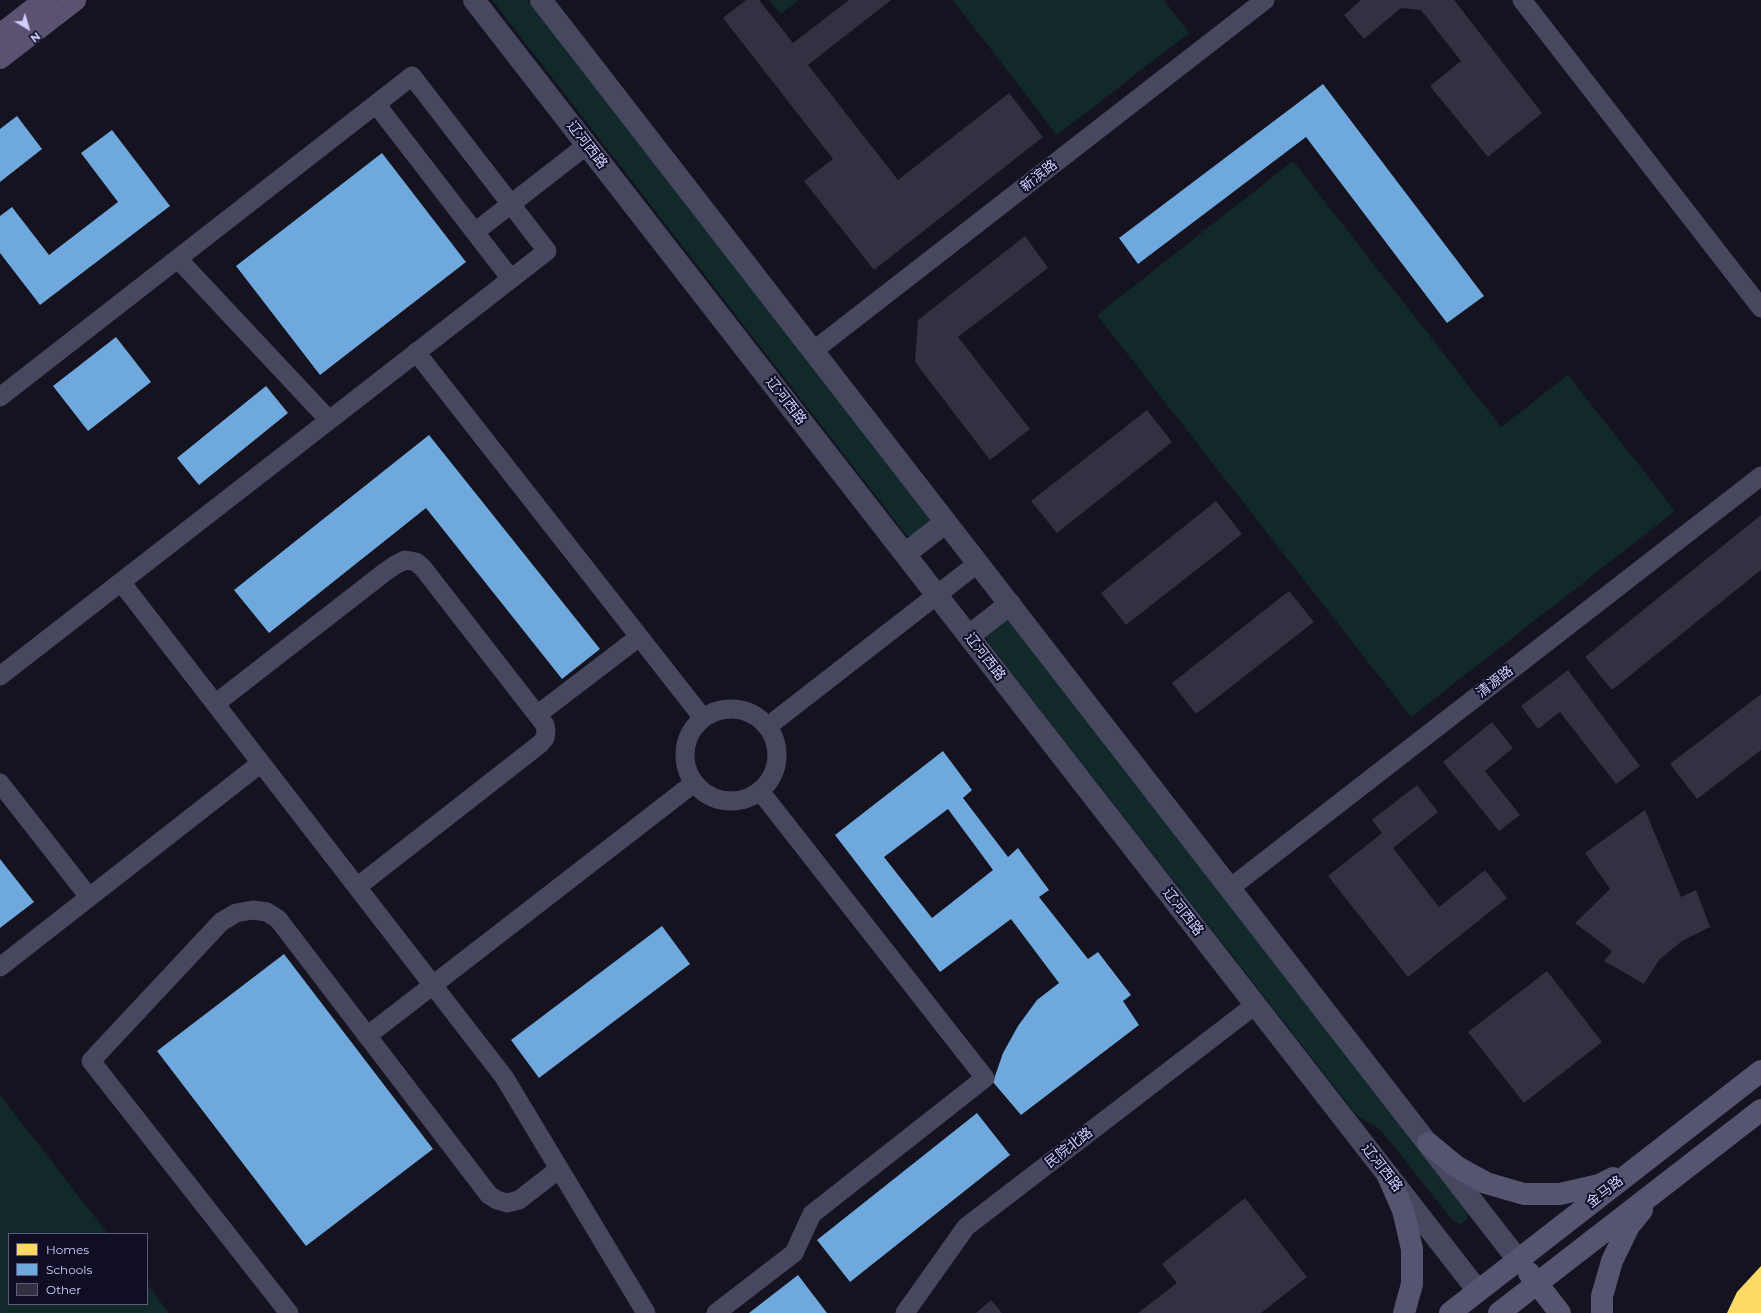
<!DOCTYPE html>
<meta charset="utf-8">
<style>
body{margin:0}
#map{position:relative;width:1761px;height:1313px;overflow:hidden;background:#14131f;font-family:Montserrat,sans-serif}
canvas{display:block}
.legend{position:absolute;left:8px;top:1233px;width:140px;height:72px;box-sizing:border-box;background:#100e24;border:1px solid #5e5c7c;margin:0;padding:5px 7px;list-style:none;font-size:12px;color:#d2d0ff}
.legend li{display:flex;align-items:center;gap:8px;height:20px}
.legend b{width:20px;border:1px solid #5e5c7c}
.north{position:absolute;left:8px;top:8px;width:40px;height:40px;-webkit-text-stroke:3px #100e24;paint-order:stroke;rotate:142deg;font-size:11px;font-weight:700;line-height:16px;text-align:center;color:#d2d0ff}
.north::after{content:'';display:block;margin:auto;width:14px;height:18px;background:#d2d0ff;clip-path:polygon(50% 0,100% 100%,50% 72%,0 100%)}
</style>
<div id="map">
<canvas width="1761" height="1313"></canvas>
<ul class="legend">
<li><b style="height:11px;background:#ffd966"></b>Homes</li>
<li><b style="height:11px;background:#6fa8dc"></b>Schools</li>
<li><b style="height:11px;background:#323041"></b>Other</li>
</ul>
<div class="north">N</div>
</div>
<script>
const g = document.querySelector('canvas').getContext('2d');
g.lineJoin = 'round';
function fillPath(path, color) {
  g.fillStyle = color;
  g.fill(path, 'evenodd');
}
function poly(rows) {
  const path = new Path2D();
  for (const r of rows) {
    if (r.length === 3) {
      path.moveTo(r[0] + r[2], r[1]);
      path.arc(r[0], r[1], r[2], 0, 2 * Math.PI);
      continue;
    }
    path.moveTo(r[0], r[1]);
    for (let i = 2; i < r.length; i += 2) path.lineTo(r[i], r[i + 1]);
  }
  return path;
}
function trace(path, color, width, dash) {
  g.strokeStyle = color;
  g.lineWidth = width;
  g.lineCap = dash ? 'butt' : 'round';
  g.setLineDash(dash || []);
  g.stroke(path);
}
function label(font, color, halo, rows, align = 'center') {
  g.font = font + ' Montserrat,"Noto Sans SC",sans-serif';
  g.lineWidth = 4;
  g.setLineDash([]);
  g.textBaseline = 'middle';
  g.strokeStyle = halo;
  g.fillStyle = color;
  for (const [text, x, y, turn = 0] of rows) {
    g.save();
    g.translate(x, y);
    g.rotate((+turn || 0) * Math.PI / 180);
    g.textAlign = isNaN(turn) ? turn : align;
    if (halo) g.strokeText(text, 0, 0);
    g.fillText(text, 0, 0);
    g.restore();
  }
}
fillPath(poly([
 [492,0,528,0,930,518,928,530,919,538,907,536],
 [769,0,799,0,781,14],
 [953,0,1164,0,1189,33,1057,135],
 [1293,161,1501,427,1568,375,1675,511,1411,717,1097,315],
 [996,619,1010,621,1468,1210,1467,1219,1461,1224,1453,1221,1384,1134,1374,1125,1358,1117,987,641,987,626],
 [0,1095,108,1234,9,1234,9,1304,147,1304,147,1284,169,1313,0,1313]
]), '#112a29');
fillPath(poly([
 [1761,1266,1761,1313,1727,1313,1737,1292]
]), '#ffd966');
fillPath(poly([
 [1323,84,1484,296,1447,323,1306,137,1138,264,1119,238],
 [17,116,42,149,0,182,0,129],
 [112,130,170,206,40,305,0,253,0,216,12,207,49,255,118,202,81,153],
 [382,153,466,262,320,375,236,266],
 [116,337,151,382,88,431,53,386],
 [266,386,288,413,199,485,177,458],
 [429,435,600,649,562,679,426,508,269,633,234,590],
 [943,751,972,790,963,798,1008,857,1018,848,1049,890,1039,897,1088,959,1098,952,1131,995,1123,1001,1139,1025,1021,1115,993,1082,1003,1053,1018,1026,1037,1000,1059,983,1011,919,940,972,835,835],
 [948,809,993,870,932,918,884,857],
 [0,859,34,902,0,928],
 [662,926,690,964,539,1078,511,1040],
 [284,954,433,1149,306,1246,157,1051],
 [977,1113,1010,1155,850,1282,817,1240],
 [798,1275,827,1313,749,1313]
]), '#6fa8dc');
fillPath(poly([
 [746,0,759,0,793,43,849,0,891,0,808,65,898,180,1009,93,1043,137,874,270,804,181,833,159,723,18],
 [1361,0,1454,0,1542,113,1488,157,1430,86,1461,61,1421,10,1401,8,1364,39,1344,15],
 [1025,236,1048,268,958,337,1030,429,990,460,915,362,918,320],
 [1147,410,1172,442,1057,533,1031,501],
 [1216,501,1242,534,1126,625,1101,593],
 [1761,515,1761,570,1612,690,1585,657],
 [1289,591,1314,622,1196,714,1172,683],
 [1568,670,1640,766,1616,784,1560,712,1538,729,1521,706],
 [1761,694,1761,750,1697,799,1670,764],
 [1492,722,1513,748,1485,771,1520,815,1499,831,1443,762],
 [1417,785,1438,812,1393,848,1439,907,1485,870,1507,898,1408,977,1328,876,1382,833,1372,820],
 [1645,810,1681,897,1696,890,1710,927,1682,941,1659,960,1644,984,1604,961,1612,951,1575,923,1610,889,1585,853],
 [1547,971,1602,1042,1524,1103,1468,1032],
 [1245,1198,1307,1277,1261,1313,1138,1313,1177,1283,1162,1264],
 [991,1300,1002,1313,976,1313]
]), '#323041');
trace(poly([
 [1522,0,1761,308],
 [376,104,511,279],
 [475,232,587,145],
 [178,259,329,420],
 [813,351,1265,0],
 [416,352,703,718],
 [0,397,412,76,547,251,0,676],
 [121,582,504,1077,646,1313],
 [215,704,385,572,395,565,405,560,416,562,423,568,545,725,546,731,545,738,540,744,357,887],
 [731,755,46],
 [537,715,639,637],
 [767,727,978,563],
 [0,783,89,897],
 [1230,888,1761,476],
 [0,967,261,763],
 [367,1036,694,783],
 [289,1313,91,1061,221,922,236,913,253,910,267,912,278,919,489,1195,497,1200,507,1203,519,1200,559,1169],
 [716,1313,794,1253,812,1214,985,1078,760,791],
 [905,1313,966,1227,1255,1005]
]), '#474860', 19);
trace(poly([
 [474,0,1478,1291],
 [541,0,1518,1260],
 [905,554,946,522],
 [969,636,1010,604]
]), '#474860', 22);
trace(poly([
 [1428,1143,1457,1167,1486,1183,1524,1194,1560,1194,1599,1185,1613,1178],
 [1388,1176,1403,1210,1412,1249,1412,1284,1404,1313],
 [1529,1273,1560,1313],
 [1450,1313,1761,1071],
 [1499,1313,1761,1110],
 [1602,1313,1602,1296,1612,1261,1629,1226,1642,1210]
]), '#555572', 22);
trace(poly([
 [0,35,45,0],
 [0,58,75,0]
]), '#5b5271', 22);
label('14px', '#d2d0ff', '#100e24', [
 ["辽河西路",587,145,52],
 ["新滨路",1039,176,-38],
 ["辽河西路",786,401,52],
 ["辽河西路",985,657,52],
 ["清源路",1495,682,-38],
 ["辽河西路",1183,912,52],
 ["民院北路",1069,1148,-38],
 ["辽河西路",1382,1168,52],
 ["金马路",1605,1192,-38]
]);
</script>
